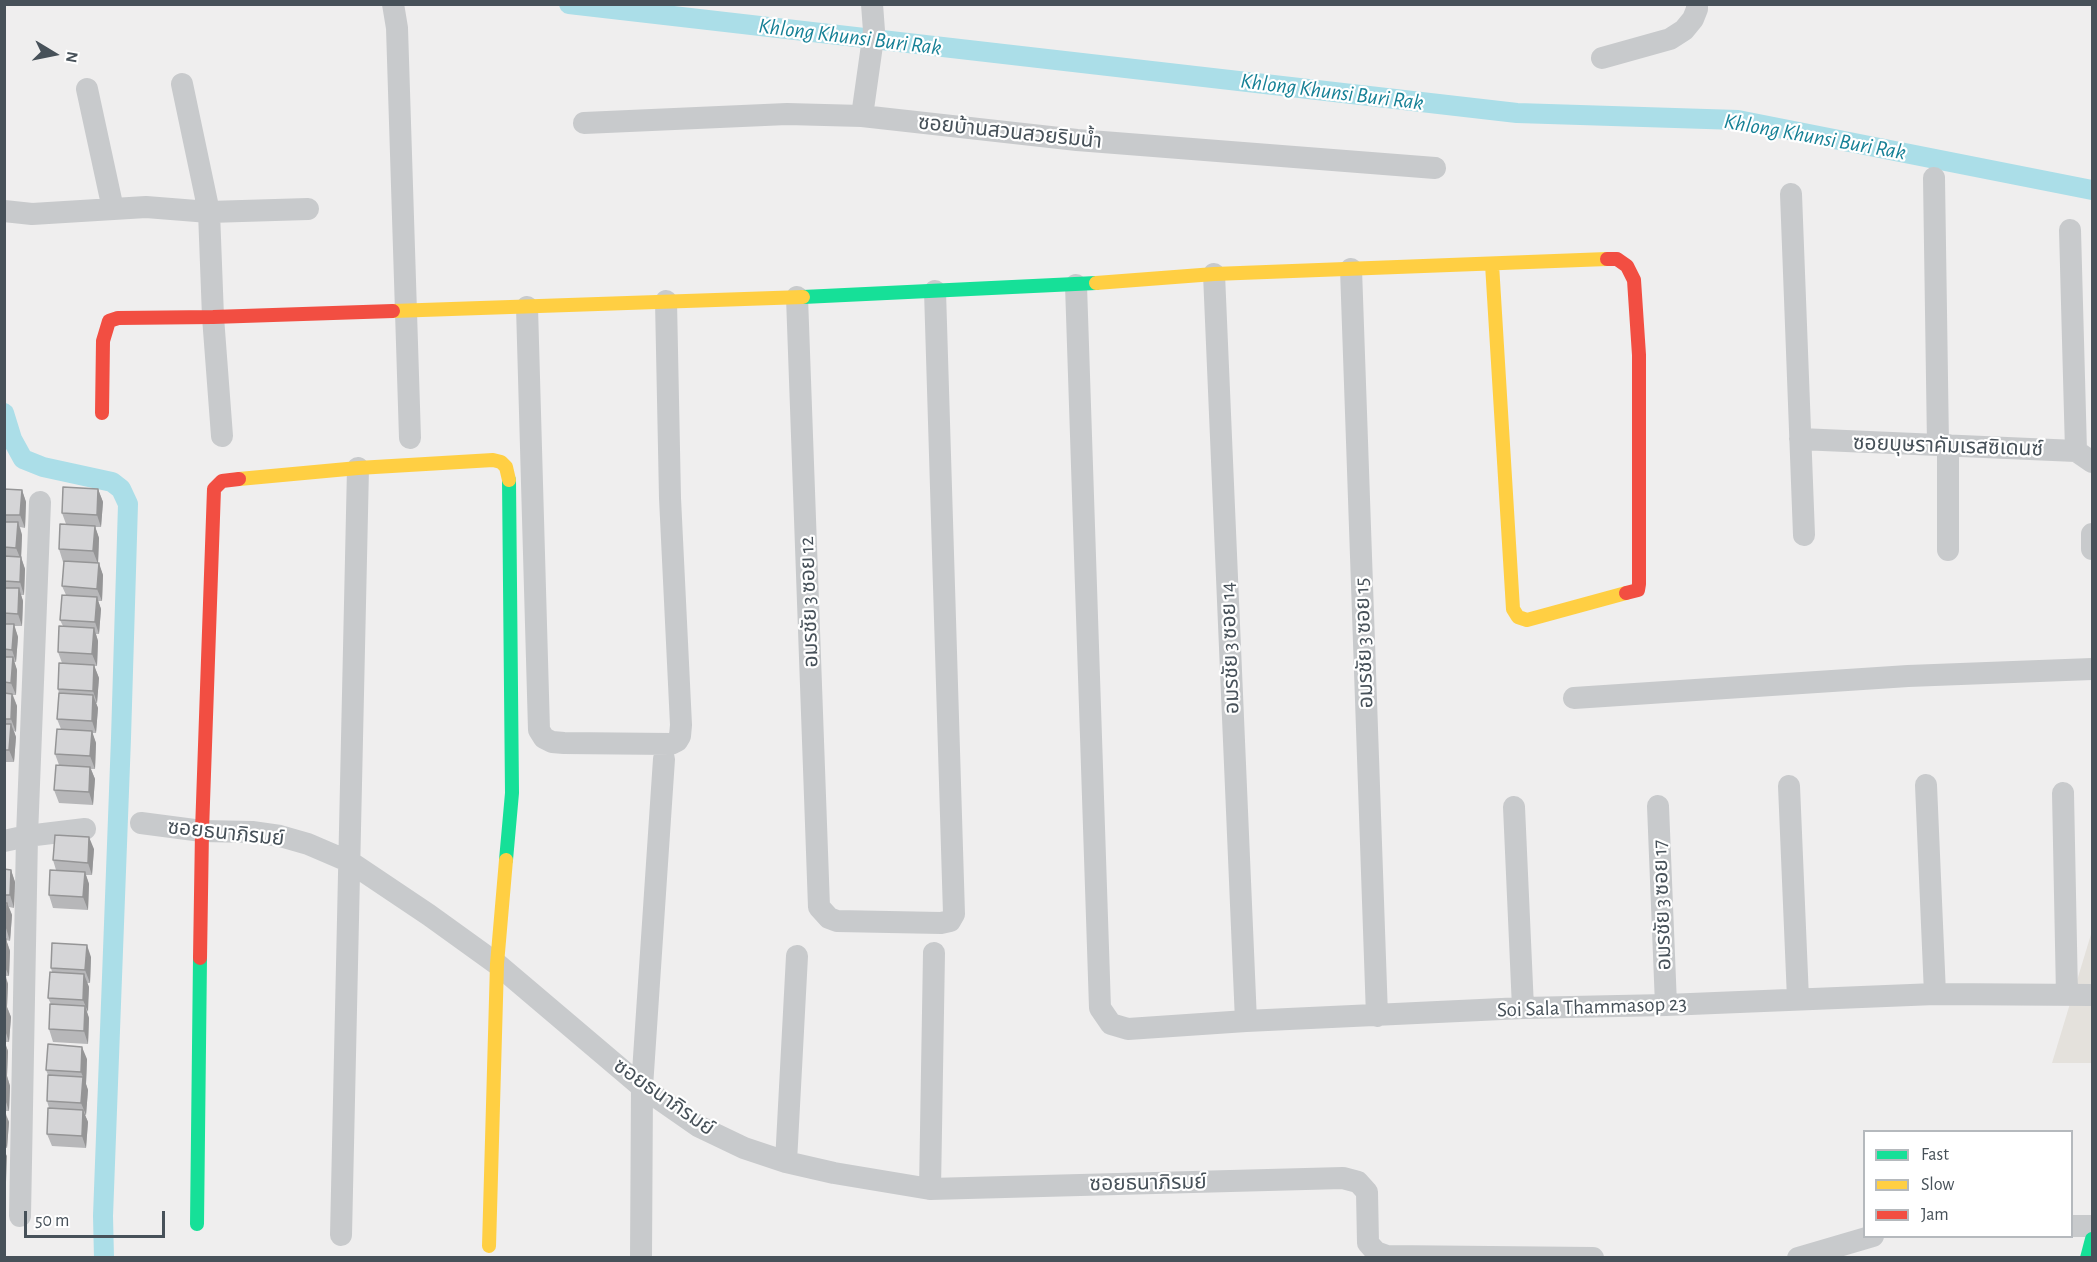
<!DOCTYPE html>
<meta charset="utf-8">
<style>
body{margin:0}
#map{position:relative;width:2097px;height:1262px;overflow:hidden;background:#efeeee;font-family:"Alegreya Sans",sans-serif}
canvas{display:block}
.frame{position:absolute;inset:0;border:6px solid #475159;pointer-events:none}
.legend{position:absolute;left:1863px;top:1130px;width:210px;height:108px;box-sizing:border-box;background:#fff;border:2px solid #b5b9bd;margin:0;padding:8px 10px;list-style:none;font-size:18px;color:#475159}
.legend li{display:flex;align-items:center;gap:12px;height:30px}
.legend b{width:30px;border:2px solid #b5b9bd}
.north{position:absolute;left:24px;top:24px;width:60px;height:60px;-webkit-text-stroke:4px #fff;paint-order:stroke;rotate:100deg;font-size:16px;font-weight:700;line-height:24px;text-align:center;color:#475159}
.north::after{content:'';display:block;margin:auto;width:21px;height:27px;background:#475159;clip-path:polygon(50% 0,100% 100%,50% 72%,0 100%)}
.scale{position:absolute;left:24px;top:1211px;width:141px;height:27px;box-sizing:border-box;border:3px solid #475159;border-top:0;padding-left:8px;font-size:18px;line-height:21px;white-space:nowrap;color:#475159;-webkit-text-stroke:4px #fff;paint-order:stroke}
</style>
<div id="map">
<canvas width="2097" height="1262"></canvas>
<div class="frame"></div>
<ul class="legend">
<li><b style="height:8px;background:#16e098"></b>Fast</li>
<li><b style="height:8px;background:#ffcf43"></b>Slow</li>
<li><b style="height:8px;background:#f24e42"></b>Jam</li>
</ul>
<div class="north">N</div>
<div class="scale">50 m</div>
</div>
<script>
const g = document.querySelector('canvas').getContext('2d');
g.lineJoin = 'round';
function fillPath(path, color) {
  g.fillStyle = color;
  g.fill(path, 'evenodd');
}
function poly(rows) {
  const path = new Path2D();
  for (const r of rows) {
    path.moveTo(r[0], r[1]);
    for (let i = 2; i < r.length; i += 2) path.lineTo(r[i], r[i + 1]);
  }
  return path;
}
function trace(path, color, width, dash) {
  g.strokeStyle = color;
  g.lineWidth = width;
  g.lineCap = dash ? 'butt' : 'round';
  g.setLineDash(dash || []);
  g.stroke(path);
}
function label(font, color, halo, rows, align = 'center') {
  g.font = font + ' "Alegreya Sans","Noto Sans Thai",sans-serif';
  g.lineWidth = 4.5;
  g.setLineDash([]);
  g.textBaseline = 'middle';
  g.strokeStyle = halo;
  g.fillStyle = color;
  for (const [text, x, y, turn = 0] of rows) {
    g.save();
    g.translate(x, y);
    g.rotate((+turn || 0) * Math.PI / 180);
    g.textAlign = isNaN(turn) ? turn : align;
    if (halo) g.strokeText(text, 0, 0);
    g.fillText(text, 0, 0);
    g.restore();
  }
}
fillPath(poly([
 [2092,931,2092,1063,2052,1063]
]), '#e4e1dc');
trace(poly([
 [569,4,1517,113,1738,120,2092,190],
 [4,413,12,439,23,459,43,467,112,482,121,489,128,504,121,738,103,1216,104,1258]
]), '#abdee8', 20);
trace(poly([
 [393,4,397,28,410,438],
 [1602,58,1670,39,1684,30,1693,19,1697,9,1697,4],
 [182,84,209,212,213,317,222,436],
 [87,89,113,209],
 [862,116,874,31,872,4],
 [584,123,787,114,862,116,1077,140,1435,168],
 [1934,178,1938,445],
 [1791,194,1804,535],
 [4,211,32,214,146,207,209,212,308,209],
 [2070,230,2076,451],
 [1351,269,1377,1016],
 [1214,274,1246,1021],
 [1076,285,1100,1008,1111,1024,1128,1029,1246,1021,1523,1008,1666,1005,1935,994,2092,995],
 [797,297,819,907,829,918,837,921,941,923,950,921,954,914,935,291],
 [527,307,539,730,544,738,552,742,564,743,671,744,677,741,680,736,681,725,670,498,666,301],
 [1800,439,2076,451,2092,462],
 [2092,549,2092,534],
 [1948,550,1948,445],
 [1574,698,1908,676,2092,669],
 [1926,785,1935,994],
 [1789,786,1798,999],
 [2063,793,2067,995],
 [1658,806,1666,1005],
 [1514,807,1523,1008],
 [141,823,202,831,252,832,280,836,308,844,350,862,429,915,497,964,642,1087,698,1126,744,1148,786,1162,834,1173,930,1189,1343,1178,1358,1182,1367,1192,1368,1243,1376,1252,1387,1256,1593,1258],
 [4,841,27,836,85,829],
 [786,1162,797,956],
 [930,1189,934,953],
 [20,1216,27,836,40,502],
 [2072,1226,2092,1226],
 [341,1235,358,468],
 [641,1258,642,1087,664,759],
 [1798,1258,1873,1236]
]), '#c8cacc', 22);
trace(poly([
 [803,297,1096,283],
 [506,860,512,793,509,480],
 [197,1224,200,958],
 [2087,1258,2092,1239]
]), '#16e098', 14);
trace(poly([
 [1492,264,1513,609,1518,617,1527,620,1626,593],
 [1096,283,1214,274,1607,259],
 [393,311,803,297],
 [239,479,358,468,493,460,501,462,506,467,509,480],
 [489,1246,497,964,506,860]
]), '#ffcf43', 14);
trace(poly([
 [1607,259,1617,259,1627,266,1634,280,1639,355,1639,584,1638,590,1626,593],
 [102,413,103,341,109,321,118,318,213,317,393,311],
 [200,958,202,831,214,489,222,481,239,479]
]), '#f24e42', 14);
fillPath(poly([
 [4,489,22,490,26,502,25,528,20,527,22,535,21,557,25,569,24,595,21,595,23,601,22,626,14,626,18,637,16,662,14,662,17,670,16,695,13,695,17,706,16,732,14,731,16,737,14,762,4,762],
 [98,489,103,502,101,527,95,527,99,538,98,563,103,575,102,601,98,601,101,609,99,634,96,634,98,641,97,666,94,666,99,678,97,703,96,703,98,708,96,733,92,733,96,743,95,769,91,769,95,779,93,805,59,803,54,790,59,765,55,754,61,729,57,719,59,693,58,689,62,663,58,652,63,626,60,620,66,595,62,586,64,562,63,562,59,549,66,524,62,513],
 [94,849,92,875,86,875,89,884,88,910,53,908,49,895,56,870,53,860],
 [4,869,11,870,15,882,14,908,9,907,12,915,10,941,6,940,10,951,9,976,6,976,8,984,7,1007,11,1017,9,1042,5,1042,8,1051,7,1076,10,1086,9,1111,5,1111,9,1122,7,1148,4,1148],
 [91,957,90,983,87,983,89,987,87,1012,89,1018,88,1044,53,1042,49,1029,51,1004,48,998,52,972,51,968],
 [87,1059,86,1084,88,1090,86,1115,85,1115,88,1122,86,1148,52,1146,47,1134,49,1108,47,1101,48,1075,46,1070]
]), '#b7b7b9');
fillPath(poly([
 [98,489,103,502,101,527,97,515],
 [22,490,26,502,25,528,20,515],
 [18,522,22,535,21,560,16,548],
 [95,526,99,538,98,564,93,551],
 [21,557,25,569,24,595,20,582],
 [99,563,103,575,102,601,97,589],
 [19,588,23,601,22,626,18,614],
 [97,597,101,609,99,634,95,622],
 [14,624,18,637,16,662,12,650],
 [94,628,98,641,97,666,92,654],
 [13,657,17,670,16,695,11,683],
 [94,665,99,678,97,703,93,691],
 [12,694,17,706,16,732,11,719],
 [93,695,98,708,96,733,92,721],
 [11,724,16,737,14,762,9,750],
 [92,731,96,743,95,769,90,756],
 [90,767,95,779,93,805,89,792],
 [89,837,94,849,92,875,88,863],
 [11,870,15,882,14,908,10,895],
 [85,872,89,884,88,910,83,897],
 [7,903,12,915,10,941,6,928],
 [6,939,10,951,9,976,4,965],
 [87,945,91,957,90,983,85,970],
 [4,973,8,984,7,1007,11,1017,9,1042,5,1030,6,1007,4,1002],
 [84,974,89,987,88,1012,83,1000],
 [85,1006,89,1018,88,1044,84,1031],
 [4,1041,8,1051,7,1076,10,1086,9,1111,5,1099,6,1074,4,1070],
 [82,1047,87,1059,86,1084,88,1090,86,1115,81,1103,83,1077,81,1072],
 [83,1110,88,1122,86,1148,82,1136],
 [4,1111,9,1122,7,1148,4,1141],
 [4,1150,7,1156,6,1182,4,1179],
 [4,1182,6,1188,5,1213,4,1212]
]), '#959596');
const building = poly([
 [63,487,98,489,97,515,62,513,63,487],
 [4,489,22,490,20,515,4,515,4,489],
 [4,522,18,522,16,548,4,547,4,522],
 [60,524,95,526,93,551,59,549,60,524],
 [4,556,21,557,20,582,4,581,4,556],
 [64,561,99,563,97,589,62,586,64,561],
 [4,588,19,588,18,614,4,613,4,588],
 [62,595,97,597,95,622,60,620,62,595],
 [4,624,14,624,12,650,4,649,4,624],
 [59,626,94,628,92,654,58,652,59,626],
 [4,657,13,657,11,683,4,682,4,657],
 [59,663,94,665,93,691,58,689,59,663],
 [4,693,12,694,11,719,4,719,4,693],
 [59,693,93,695,92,721,57,719,59,693],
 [4,724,11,724,9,750,4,750,4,724],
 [57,729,92,731,90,756,55,754,57,729],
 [56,765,90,767,89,792,54,790,56,765],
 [55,835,89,837,88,863,53,860,55,835],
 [4,869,11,870,10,895,4,895,4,869],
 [50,870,85,872,83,897,49,895,50,870],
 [4,903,7,903,6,928,4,928,4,903],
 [4,938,6,939,4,959,4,938],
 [52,943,87,945,85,970,51,968,52,943],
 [50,972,84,974,83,1000,48,998,50,972],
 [4,1004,6,1004,5,1030,4,1030,4,1004],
 [50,1004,85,1006,84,1031,49,1029,50,1004],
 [48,1044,82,1047,81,1072,46,1070,48,1044],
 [4,1073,6,1073,5,1099,4,1099,4,1073],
 [48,1075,83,1077,81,1103,47,1101,48,1075],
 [48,1108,83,1110,82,1136,47,1134,48,1108]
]);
fillPath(building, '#d5d5d7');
trace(building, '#959596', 1.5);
label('21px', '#475159', '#fff', [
 ["ซอยบ้านสวนสวยริมน้ำ",1010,132,6],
 ["ซอยบุษราคัมเรสซิเดนซ์",1948,446,2],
 ["อมรชัย 3 ซอย 12",809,602,-92],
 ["อมรชัย 3 ซอย 15",1364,643,-92],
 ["อมรชัย 3 ซอย 14",1230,648,-92],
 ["ซอยธนาภิรมย์",226,833,6],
 ["อมรชัย 3 ซอย 17",1662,905,-92],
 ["Soi Sala Thammasop 23",1592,1007,-2],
 ["ซอยธนาภิรมย์",664,1097,35],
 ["ซอยธนาภิรมย์",1148,1183,-1]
]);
label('italic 22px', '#168196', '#fff', [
 ["Khlong Khunsi Buri Rak",850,37,7],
 ["Khlong Khunsi Buri Rak",1332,92,7],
 ["Khlong Khunsi Buri Rak",1815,137,10]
]);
</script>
